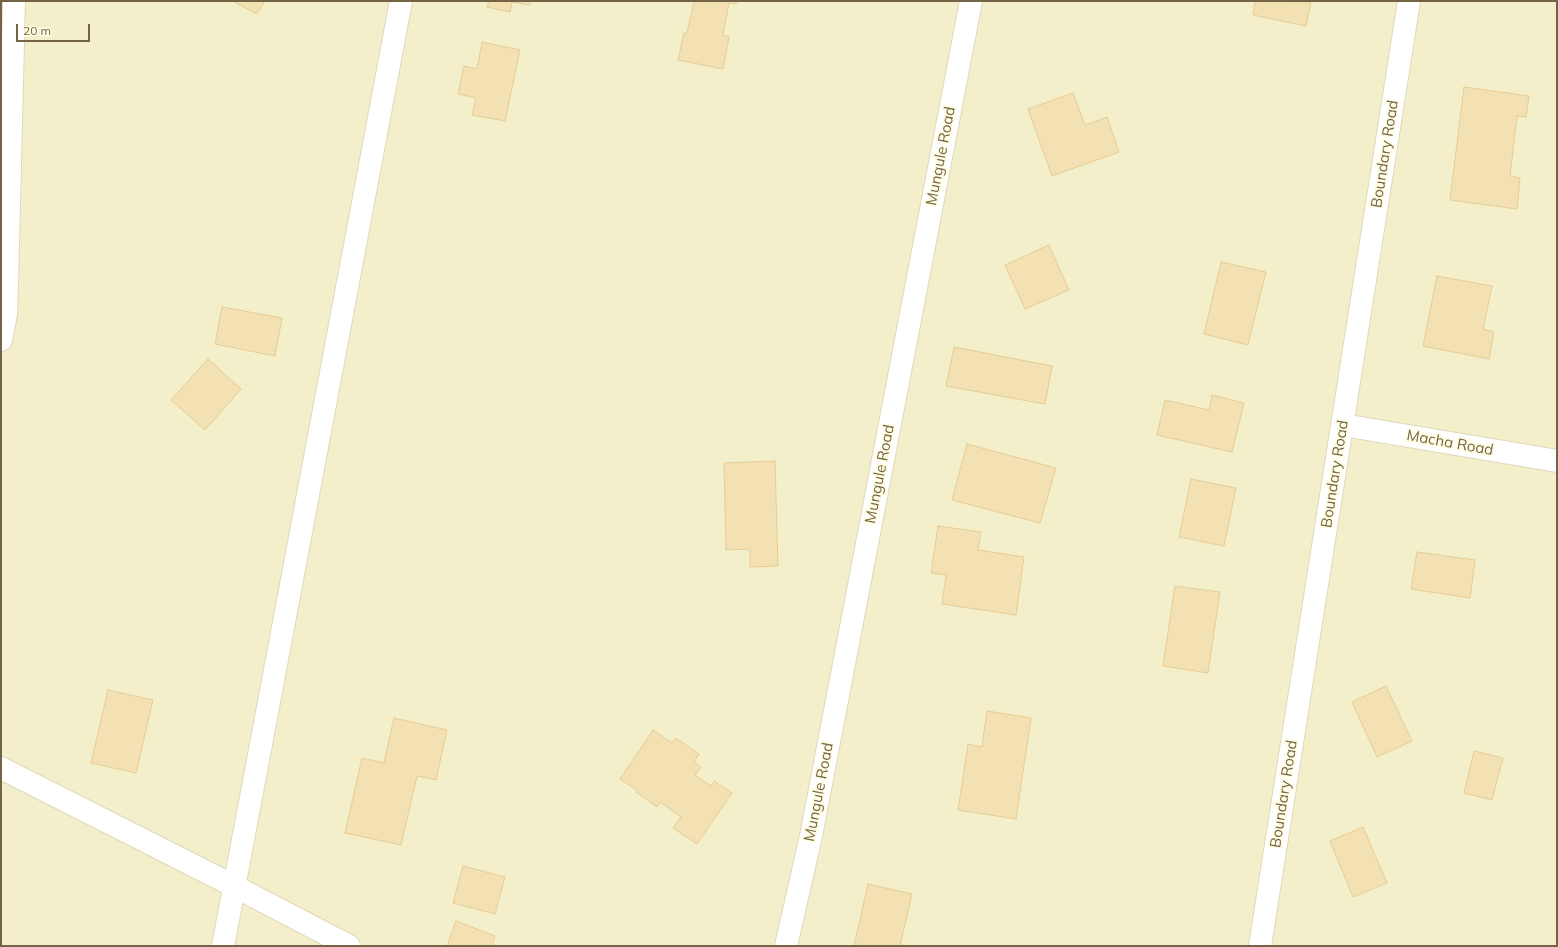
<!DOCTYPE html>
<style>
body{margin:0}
#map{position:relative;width:1558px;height:947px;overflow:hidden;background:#fdfbdd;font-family:Mulish,sans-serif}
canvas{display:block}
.frame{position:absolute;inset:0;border:2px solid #736445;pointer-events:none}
.scale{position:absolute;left:16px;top:24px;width:74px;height:18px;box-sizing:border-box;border:2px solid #736445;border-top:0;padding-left:5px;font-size:12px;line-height:14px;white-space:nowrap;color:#736445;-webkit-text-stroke:3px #fffde4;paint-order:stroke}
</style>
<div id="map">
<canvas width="1558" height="947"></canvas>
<div class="frame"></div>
<div class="scale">20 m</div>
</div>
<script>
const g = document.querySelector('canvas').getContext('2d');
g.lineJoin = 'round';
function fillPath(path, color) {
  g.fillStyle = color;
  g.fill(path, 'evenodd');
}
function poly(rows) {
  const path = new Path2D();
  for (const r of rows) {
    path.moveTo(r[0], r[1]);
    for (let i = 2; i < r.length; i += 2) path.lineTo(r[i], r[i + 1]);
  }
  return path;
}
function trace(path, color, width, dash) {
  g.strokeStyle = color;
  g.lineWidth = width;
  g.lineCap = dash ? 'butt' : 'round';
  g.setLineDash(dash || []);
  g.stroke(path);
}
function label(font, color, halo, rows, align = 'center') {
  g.font = font + ' Mulish,sans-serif';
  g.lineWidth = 4;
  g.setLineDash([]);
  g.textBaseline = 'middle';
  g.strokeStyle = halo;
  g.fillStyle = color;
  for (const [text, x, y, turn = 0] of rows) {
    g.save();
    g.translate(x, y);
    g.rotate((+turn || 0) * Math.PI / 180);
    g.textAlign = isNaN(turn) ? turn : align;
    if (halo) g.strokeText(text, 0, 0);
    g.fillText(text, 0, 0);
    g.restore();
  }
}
fillPath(poly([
 [1,1,1557,1,1557,946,1,946]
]), '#f4efcb');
const building = poly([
 [232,1,265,1,257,14,232,1],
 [489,1,531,1,530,5,512,2,510,12,487,7,489,1],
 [694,1,737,1,736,4,729,3,723,35,729,37,723,69,678,60,684,33,687,33,694,1],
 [1255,1,1311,2,1306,26,1253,15,1255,1],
 [482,42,520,50,505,121,472,115,476,98,458,94,464,66,477,69,482,42],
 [1464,87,1529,96,1526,117,1517,116,1510,176,1520,178,1517,209,1450,200,1464,87],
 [1073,93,1085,125,1107,117,1119,152,1052,176,1028,109,1073,93],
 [1049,245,1069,290,1025,309,1005,265,1049,245],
 [1221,262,1266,272,1248,345,1204,334,1221,262],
 [1437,276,1492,286,1483,329,1494,332,1489,359,1423,346,1437,276],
 [222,307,282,318,275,356,215,344,222,307],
 [954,347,1052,366,1045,404,946,386,954,347],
 [208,359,241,389,205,430,171,400,208,359],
 [1212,395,1244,403,1232,452,1157,435,1165,400,1209,410,1212,395],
 [967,444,1056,468,1040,523,952,500,967,444],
 [775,461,778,566,750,567,750,549,726,550,724,463,775,461],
 [1191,479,1236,488,1224,546,1179,537,1191,479],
 [938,526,981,532,978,550,1024,557,1016,615,942,604,946,575,931,573,938,526],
 [1417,552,1475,560,1470,598,1411,589,1417,552],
 [1175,586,1220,592,1208,673,1163,666,1175,586],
 [1386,686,1412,741,1377,757,1352,702,1386,686],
 [108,690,153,700,136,773,91,763,108,690],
 [987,711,1031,718,1016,819,958,810,968,744,982,747,987,711],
 [394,718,447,730,436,780,417,776,401,845,345,833,362,758,384,763,394,718],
 [653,730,672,743,676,738,699,754,694,762,701,767,695,775,711,786,714,781,732,793,697,844,673,828,681,817,660,802,657,807,636,792,637,790,620,779,653,730],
 [1474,751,1503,758,1492,800,1464,793,1474,751],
 [1363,827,1387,883,1353,897,1330,841,1363,827],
 [463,866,505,877,495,914,453,903,463,866],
 [868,884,912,894,900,946,854,946,868,884],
 [456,921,495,936,492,946,447,946,456,921]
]);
fillPath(building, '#f3e1b4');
trace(building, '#e6cd94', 1);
const minor = poly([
 [1,340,6,314,7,286,14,1],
 [1343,425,1557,461],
 [1,768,234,886,349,946],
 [223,946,401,1],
 [786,946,811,836,971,1],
 [1260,946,1409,1]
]);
trace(minor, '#e0d8b9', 24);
trace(minor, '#fff', 22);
label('15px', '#736445', '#fffde4', [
 ["Boundary Road",1385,154,-81],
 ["Mungule Road",941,156,-79],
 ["Macha Road",1450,443,10],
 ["Mungule Road",880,474,-79],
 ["Boundary Road",1335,474,-81],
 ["Mungule Road",819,792,-79],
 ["Boundary Road",1284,794,-81]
]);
</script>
